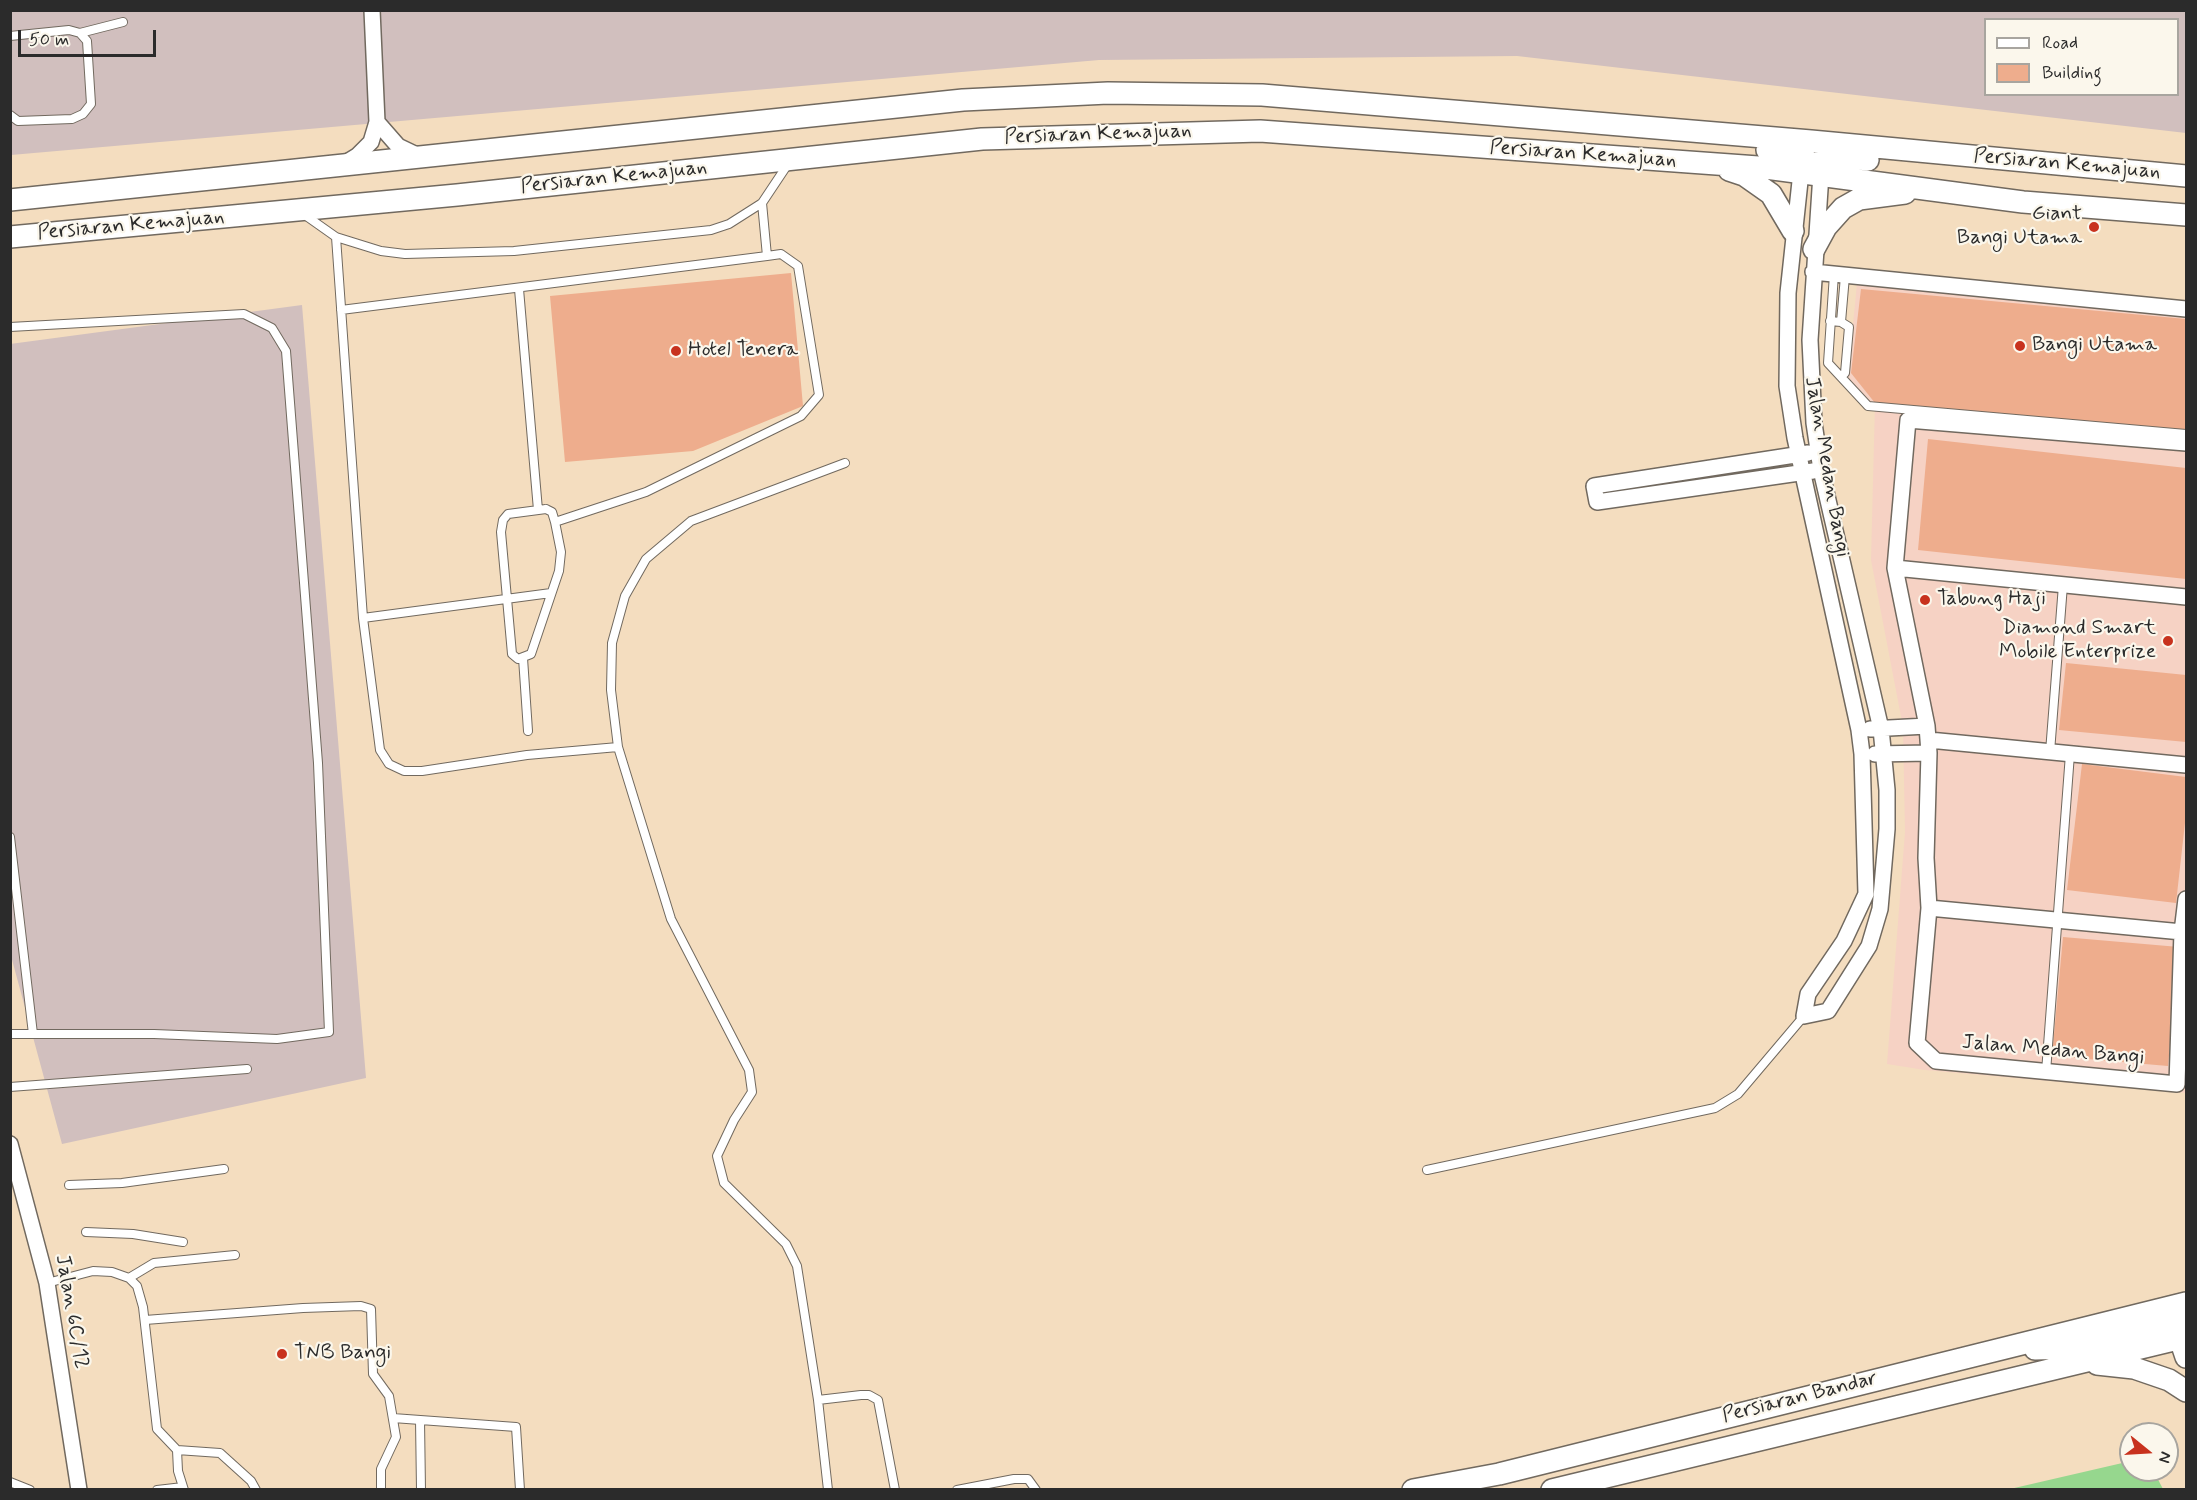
<!DOCTYPE html>
<style>
body{margin:0}
#map{position:relative;width:2197px;height:1500px;overflow:hidden;background:#f4ddbf;font-family:Mynerve,sans-serif}
canvas{display:block}
.frame{position:absolute;inset:0;border:12px solid #2b2b2b;pointer-events:none}
.legend{position:absolute;left:1984px;top:18px;width:195px;height:78px;box-sizing:border-box;background:#fbf7ec;border:2px solid #a8a59f;margin:0;padding:8px 10px;list-style:none;font-size:18px;color:#2b2b2b}
.legend li{display:flex;align-items:center;gap:12px;height:30px}
.legend b{width:30px;border:2px solid #a8a59f}
.north{position:absolute;left:2119px;top:1422px;width:60px;height:60px;box-sizing:border-box;background:#fbf7ec;border:2px solid #a8a59f;border-radius:50%;rotate:108deg;font-size:16px;font-weight:700;line-height:24px;text-align:center;color:#2b2b2b}
.north::after{content:'';display:block;margin:auto;width:21px;height:27px;background:#c8321e;clip-path:polygon(50% 0,100% 100%,50% 72%,0 100%)}
.scale{position:absolute;left:18px;top:30px;width:138px;height:27px;box-sizing:border-box;border:3px solid #2b2b2b;border-top:0;padding-left:8px;font-size:18px;line-height:21px;white-space:nowrap;color:#2b2b2b;-webkit-text-stroke:4px #fbf7ec;paint-order:stroke}
</style>
<div id="map">
<canvas width="2197" height="1500"></canvas>
<div class="frame"></div>
<ul class="legend">
<li><b style="height:8px;background:#fff"></b>Road</li>
<li><b style="height:16px;background:#eead8d"></b>Building</li>
</ul>
<div class="north">N</div>
<div class="scale">50 m</div>
</div>
<script>
const g = document.querySelector('canvas').getContext('2d');
g.lineJoin = 'round';
function fillPath(path, color) {
  g.fillStyle = color;
  g.fill(path, 'evenodd');
}
function poly(rows) {
  const path = new Path2D();
  for (const r of rows) {
    path.moveTo(r[0], r[1]);
    for (let i = 2; i < r.length; i += 2) path.lineTo(r[i], r[i + 1]);
  }
  return path;
}
function trace(path, color, width, dash) {
  g.strokeStyle = color;
  g.lineWidth = width;
  g.lineCap = dash ? 'butt' : 'round';
  g.setLineDash(dash || []);
  g.stroke(path);
}
function label(font, color, halo, rows, align = 'center') {
  g.font = font + ' Mynerve,sans-serif';
  g.lineWidth = 4.5;
  g.setLineDash([]);
  g.textBaseline = 'middle';
  g.strokeStyle = halo;
  g.fillStyle = color;
  for (const [text, x, y, turn = 0] of rows) {
    g.save();
    g.translate(x, y);
    g.rotate((+turn || 0) * Math.PI / 180);
    g.textAlign = isNaN(turn) ? turn : align;
    if (halo) g.strokeText(text, 0, 0);
    g.fillText(text, 0, 0);
    g.restore();
  }
}
fillPath(poly([
 [1857,283,2186,318,2186,428,1919,406,2186,432,2186,1093,1925,1070,1887,1064,1905,832,1903,727,1871,560,1875,403,1869,402,1848,377]
]), '#f6d2c4');
fillPath(poly([
 [11,11,2186,11,2186,133,1517,56,1099,60,11,155],
 [1986,20,2178,20,2178,94,1986,94],
 [302,305,366,1078,62,1144,11,956,10,344]
]), '#d1bfbe');
fillPath(poly([
 [2131,1461,2131,1470,2153,1470,2163,1489,2010,1489]
]), '#96d78e');
fillPath(poly([
 [791,273,803,406,693,451,565,462,550,296],
 [1861,289,2186,319,2186,432,1875,403,1851,373],
 [1928,439,2186,468,2186,579,1918,550],
 [2066,663,2186,675,2186,742,2059,730],
 [2082,764,2186,777,2186,814,2176,903,2067,890],
 [2063,937,2179,947,2168,1066,2052,1056]
]), '#eead8d');
const lane = poly([
 [80,33,123,22],
 [10,36,69,30,80,33,87,41,91,104,83,114,72,119,18,121,10,115],
 [302,213,336,237,381,251,405,254,514,251,711,230,729,224,762,203,788,164],
 [336,237,363,618,380,750,389,764,404,771,422,771,527,755,618,747],
 [1834,274,1828,363,1868,406,2186,434],
 [519,289,538,510],
 [341,310,767,256,762,203],
 [1830,321,1841,322,1849,327,1845,373,1842,376],
 [1841,322,1845,276],
 [10,327,244,314,272,328,286,351,318,763,329,1032,277,1039,154,1034,10,1034],
 [546,509,552,512,555,522,561,552,559,571,531,654,518,659,512,654,501,532,503,520,508,514,546,509],
 [555,522,646,492,801,416,819,395,798,266,781,254,767,256],
 [363,618,551,593],
 [523,658,528,731],
 [2050,752,2063,585],
 [10,837,33,1034],
 [2046,1072,2070,754],
 [10,1087,247,1069],
 [1427,1170,1715,1108,1738,1094,1804,1016],
 [69,1185,122,1183,224,1169],
 [86,1232,133,1234,183,1242],
 [129,1278,154,1263,235,1255],
 [47,1283,93,1271,112,1272,129,1278,137,1286,143,1307,157,1429,177,1450,220,1453,251,1481,256,1490],
 [145,1320,303,1308,361,1306,371,1309,373,1374,389,1396,396,1437,381,1469,381,1490],
 [818,1400,861,1395,869,1395,878,1400,895,1490],
 [393,1418,516,1427,520,1490],
 [420,1420,421,1490],
 [177,1450,178,1471,184,1490],
 [10,1482,30,1490],
 [157,1490,183,1487],
 [828,1490,818,1400,797,1266,786,1244,724,1183,717,1156,734,1120,752,1092,749,1070,671,919,618,747,611,690,612,643,625,596,646,559,691,521,845,463],
 [957,1490,1014,1479,1028,1479,1036,1490]
]);
const street = poly([
 [377,122,398,146,421,157],
 [344,164,357,156,371,142,377,122,372,10],
 [1801,172,1788,293,1787,386,1795,438,1859,730,1862,754,1866,894,1844,941,1808,994,1804,1016,1828,1011,1869,946,1880,909,1887,829,1887,790,1881,729,1821,470,1814,423,1810,340,1821,174],
 [1813,272,2186,309],
 [2186,443,1908,420,1895,568,1927,726,1929,753,1926,858,1929,908,1917,1043,1936,1061,2177,1084,2182,932,2186,899],
 [1808,453,1594,486,1597,502,1813,471],
 [1895,568,2186,597],
 [1870,729,1927,726],
 [1929,740,2186,765],
 [1875,754,1929,753],
 [1929,908,2182,932],
 [10,1144,47,1283,79,1490]
]);
const secondary = poly([
 [1767,150,1802,157,1817,167,1821,174],
 [1803,169,1824,160,1850,158,1868,160],
 [1729,170,1744,175,1771,194,1793,231],
 [10,200,963,100,1108,93,1262,95,1811,141,2186,176],
 [10,237,457,195,982,139,1260,131,1758,167,2023,202,2186,215],
 [1814,249,1826,227,1843,208,1859,199,1905,193],
 [2180,1339,2186,1357],
 [2035,1349,2066,1348,2186,1322],
 [2097,1364,2134,1368,2169,1380,2186,1391],
 [1413,1490,1499,1474,2186,1303],
 [1552,1490,2186,1337]
]);
trace(lane, '#71695f', 10);
trace(street, '#71695f', 18);
trace(secondary, '#71695f', 24);
trace(lane, '#fff', 8);
trace(street, '#fff', 15);
trace(secondary, '#fff', 21);
for (const [x, y, r, color] of [
 [2094,227,6,"#c8321e"],
 [2020,346,6,"#c8321e"],
 [676,351,6,"#c8321e"],
 [1925,600,6,"#c8321e"],
 [2168,641,6,"#c8321e"],
 [282,1354,6,"#c8321e"]
]) {
  const dot = new Path2D();
  dot.arc(x, y, r, 0, 2 * Math.PI);
  g.fillStyle = color;
  g.fill(dot);
  trace(dot, '#fbf7ec', 2);
}
label('21px', '#2b2b2b', '#fbf7ec', [
 ["Persiaran Kemajuan",1098,135,-2],
 ["Persiaran Kemajuan",1583,155,4],
 ["Persiaran Kemajuan",2067,165,5],
 ["Persiaran Kemajuan",614,178,-6],
 ["Persiaran Kemajuan",131,226,-5],
 ["Jalan Medan Bangi",1826,467,80],
 ["Jalan Medan Bangi",2053,1051,5],
 ["Jalan 6C/12",71,1312,80],
 ["Persiaran Bandar",1800,1398,-14]
]);
label('21px', '#2b2b2b', '#fbf7ec', [
 ["Giant",2082,215,"right"],
 ["Bangi Utama",2082,239,"right"],
 ["Bangi Utama",2032,346],
 ["Hotel Tenera",688,351],
 ["Tabung Haji",1937,600],
 ["Diamond Smart",2156,629,"right"],
 ["Mobile Enterprize",2156,653,"right"],
 ["TNB Bangi",294,1354]
], 'left');
</script>
